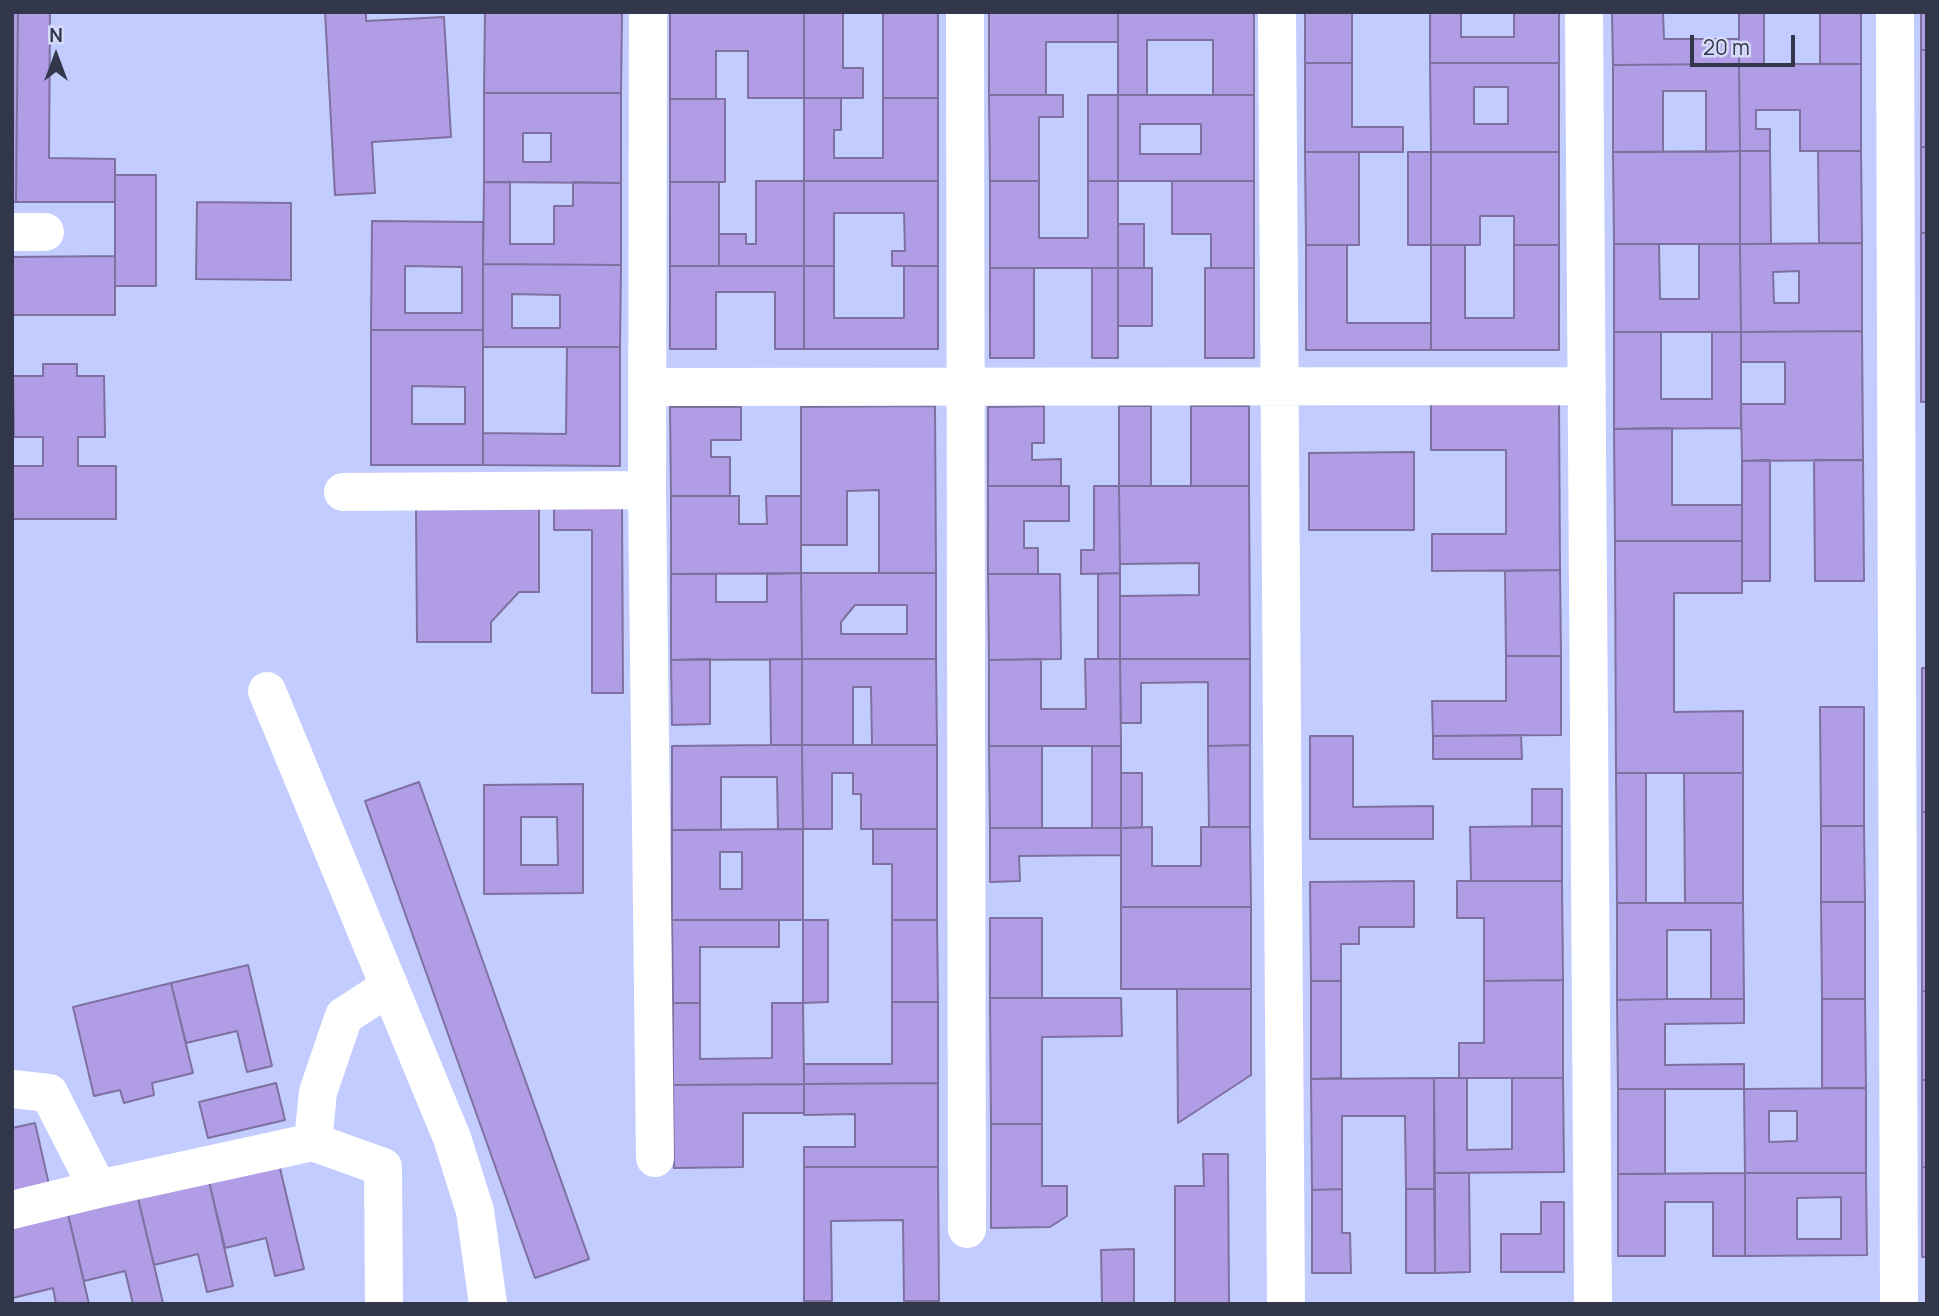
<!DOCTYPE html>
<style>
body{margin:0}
#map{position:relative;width:1939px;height:1316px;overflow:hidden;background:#c3ccfe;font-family:Manrope,sans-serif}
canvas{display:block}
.frame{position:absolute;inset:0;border:14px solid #33374b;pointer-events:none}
.north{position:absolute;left:21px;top:21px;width:70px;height:70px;-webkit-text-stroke:5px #d5dbf9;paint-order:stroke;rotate:0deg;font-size:19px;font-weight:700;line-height:28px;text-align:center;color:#33374b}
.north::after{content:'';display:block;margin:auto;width:24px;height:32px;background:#33374b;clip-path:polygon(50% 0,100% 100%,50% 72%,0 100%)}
.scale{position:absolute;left:1690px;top:35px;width:105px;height:32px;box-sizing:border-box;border:4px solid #33374b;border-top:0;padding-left:9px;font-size:21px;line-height:24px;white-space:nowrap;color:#33374b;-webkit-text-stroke:5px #d5dbf9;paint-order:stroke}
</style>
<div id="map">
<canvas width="1939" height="1316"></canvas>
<div class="frame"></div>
<div class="north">N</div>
<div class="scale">20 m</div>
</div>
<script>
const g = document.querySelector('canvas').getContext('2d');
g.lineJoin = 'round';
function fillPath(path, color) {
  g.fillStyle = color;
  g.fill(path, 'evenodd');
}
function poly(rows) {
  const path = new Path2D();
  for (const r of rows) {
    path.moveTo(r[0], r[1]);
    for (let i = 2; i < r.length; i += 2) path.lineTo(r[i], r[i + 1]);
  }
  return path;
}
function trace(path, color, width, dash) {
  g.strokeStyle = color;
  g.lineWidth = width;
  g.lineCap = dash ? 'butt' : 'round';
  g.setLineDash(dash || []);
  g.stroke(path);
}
const building = poly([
 [12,12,18,12,16,202,12,202,12,12],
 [18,12,50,12,49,158,115,159,115,202,16,202,18,12],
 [325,12,366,12,366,21,444,17,451,137,372,142,375,193,335,195,325,12],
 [485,12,622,12,621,93,484,93,485,12],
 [989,12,1118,12,1118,42,1046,42,1046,95,989,95,989,12],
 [1118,12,1254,12,1254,95,1213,95,1213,40,1147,40,1147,95,1118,95,1118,12],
 [1305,12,1352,12,1352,63,1305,63,1305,12],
 [1430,12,1461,12,1461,37,1514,37,1514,12,1559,12,1559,63,1430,63,1430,12],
 [1612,12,1663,12,1664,39,1739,39,1739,64,1613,65,1612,12],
 [1739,12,1764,12,1764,64,1739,64,1739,12],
 [1820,12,1861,12,1861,64,1820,64,1820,12],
 [1921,12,1927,12,1927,50,1921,50,1921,12],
 [670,13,804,13,804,98,748,98,748,51,716,51,716,99,670,99,670,13],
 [804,13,843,13,843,68,863,68,863,98,804,98,804,13],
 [883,13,938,13,938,98,883,98,883,13],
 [1921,50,1927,50,1927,147,1921,147,1921,50],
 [1305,63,1352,63,1352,127,1403,127,1403,152,1305,152,1305,63],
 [1430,63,1559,63,1559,152,1431,152,1430,63],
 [1474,87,1508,87,1508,124,1474,124,1474,87],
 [1739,64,1740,151,1706,152,1706,91,1663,91,1663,152,1613,152,1613,65,1739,64],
 [1739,64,1861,64,1861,151,1800,151,1800,110,1756,110,1756,129,1770,129,1770,151,1740,151,1739,64],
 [484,93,621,93,621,183,484,182,484,93],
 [523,133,551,133,551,162,523,162,523,133],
 [989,95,1063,95,1063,117,1039,117,1039,181,990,181,989,95],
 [1088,95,1118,95,1118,181,1088,181,1088,95],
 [1118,95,1254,95,1254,181,1118,181,1118,95],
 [1140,124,1201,124,1201,154,1140,154,1140,124],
 [804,98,841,98,841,130,834,130,834,158,883,158,883,98,938,98,938,181,804,181,804,98],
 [670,99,725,99,725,182,670,182,670,99],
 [1921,147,1927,147,1927,233,1921,233,1921,147],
 [1740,151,1770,151,1771,244,1740,244,1740,151],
 [1740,151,1740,244,1614,244,1613,152,1740,151],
 [1818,151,1861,151,1862,243,1819,243,1818,151],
 [1305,152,1359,152,1359,245,1306,245,1305,152],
 [1408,152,1431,152,1431,245,1408,245,1408,152],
 [1431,152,1559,152,1559,245,1514,245,1514,216,1480,216,1480,245,1431,245,1431,152],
 [115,175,156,175,156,286,115,286,115,175],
 [756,181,804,181,804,266,719,266,719,234,746,234,746,244,756,244,756,181],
 [804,181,938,181,938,266,892,266,892,251,905,251,904,213,834,213,834,266,804,266,804,181],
 [990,181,1039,181,1039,238,1088,238,1088,181,1118,181,1118,268,990,268,990,181],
 [1172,181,1254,181,1254,268,1211,268,1211,234,1172,234,1172,181],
 [484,182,510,182,510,244,554,244,554,206,573,206,573,182,621,183,621,265,483,264,484,182],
 [670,182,719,182,719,266,670,266,670,182],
 [197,202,291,203,291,280,196,279,197,202],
 [372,221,483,222,483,330,371,330,372,221],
 [405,266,462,267,462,313,405,313,405,266],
 [1118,224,1144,224,1144,268,1118,268,1118,224],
 [1921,233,1927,233,1927,402,1921,402,1921,233],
 [1862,243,1862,331,1741,332,1740,244,1862,243],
 [1799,271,1799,303,1774,303,1773,272,1799,271],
 [1614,244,1659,244,1660,299,1699,299,1699,244,1740,244,1741,332,1614,332,1614,244],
 [1306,245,1347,245,1347,323,1431,323,1431,350,1306,350,1306,245],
 [1431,245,1465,245,1465,318,1514,318,1514,245,1559,245,1559,350,1431,350,1431,245],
 [115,256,115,315,12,315,12,257,115,256],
 [483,264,621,265,620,347,483,347,483,264],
 [512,294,560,295,560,328,512,328,512,294],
 [670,266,804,266,804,349,775,349,775,292,716,292,716,349,670,349,670,266],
 [804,266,834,266,834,318,904,318,904,266,938,266,938,349,804,349,804,266],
 [990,268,1034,268,1034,358,990,358,990,268],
 [1092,268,1118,268,1118,358,1092,358,1092,268],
 [1118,268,1152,268,1152,326,1118,326,1118,268],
 [1205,268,1254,268,1254,358,1205,358,1205,268],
 [371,330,483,330,483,465,371,465,371,330],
 [412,386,465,387,465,424,412,424,412,386],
 [1862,331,1863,460,1742,461,1741,404,1785,404,1785,362,1741,362,1741,332,1862,331],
 [1614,332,1661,332,1661,399,1712,399,1712,332,1741,332,1741,428,1614,429,1614,332],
 [567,347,620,347,620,466,483,465,483,433,566,434,567,347],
 [43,364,77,364,77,376,104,376,105,437,78,437,78,466,116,466,116,519,12,519,12,466,43,466,43,437,14,437,13,376,43,376,43,364],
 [1431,402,1559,402,1560,570,1432,571,1432,534,1506,534,1506,450,1431,450,1431,402],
 [935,406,936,573,879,573,879,490,847,491,847,545,801,545,801,407,935,406],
 [1044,406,1044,443,1032,443,1032,460,1061,459,1061,486,988,486,988,407,1044,406],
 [1119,406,1151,406,1151,486,1119,486,1119,406],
 [1191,406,1249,406,1249,486,1191,486,1191,406],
 [670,407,741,407,741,440,711,440,711,457,730,457,730,496,671,496,670,407],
 [1672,428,1672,505,1742,505,1742,541,1615,541,1614,429,1672,428],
 [1414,452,1414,530,1309,530,1309,453,1414,452],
 [1770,460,1770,581,1742,581,1742,461,1770,460],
 [1814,460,1863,460,1864,581,1815,581,1814,460],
 [988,486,1069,486,1069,521,1024,521,1024,548,1038,548,1038,574,988,574,988,486],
 [1094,486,1119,486,1120,573,1081,574,1081,550,1094,550,1094,486],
 [1119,486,1249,486,1250,659,1120,659,1120,596,1199,595,1199,563,1120,564,1119,486],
 [671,496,739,496,739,524,767,524,766,496,801,496,801,573,671,574,671,496],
 [539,507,539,592,519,592,491,622,491,642,417,642,416,508,539,507],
 [554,507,622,507,623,693,592,693,592,530,554,530,554,507],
 [1615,541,1742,541,1742,593,1674,593,1674,712,1743,711,1743,773,1616,773,1615,541],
 [1560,570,1561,656,1506,656,1505,571,1560,570],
 [801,573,936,573,936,659,802,659,801,573],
 [855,605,907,605,907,634,841,634,841,622,855,605],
 [801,573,802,659,671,660,671,574,716,574,716,602,767,602,767,574,801,573],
 [1120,573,1120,659,1098,659,1098,574,1120,573],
 [988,574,1060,574,1061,659,989,660,988,574],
 [1506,656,1561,656,1561,735,1433,736,1432,701,1506,701,1506,656],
 [710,659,710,724,672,725,671,660,710,659],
 [770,659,802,659,802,745,771,745,770,659],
 [802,659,936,659,937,745,872,745,871,687,853,687,853,745,802,745,802,659],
 [1041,659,1041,709,1086,709,1085,659,1120,659,1121,746,989,746,989,660,1041,659],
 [1120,659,1250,659,1250,745,1208,746,1208,682,1141,683,1141,723,1121,723,1120,659],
 [1922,668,1927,668,1927,812,1922,812,1922,668],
 [1820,707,1864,707,1864,826,1821,826,1820,707],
 [1521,735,1522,759,1433,759,1433,736,1521,735],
 [1310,736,1353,736,1353,807,1433,806,1433,839,1310,839,1310,736],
 [771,745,802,745,803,829,778,829,777,777,721,777,721,830,672,830,672,746,771,745],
 [802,745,937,745,937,829,861,829,861,794,853,794,853,773,832,773,832,829,803,829,802,745],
 [1250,745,1250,827,1209,827,1208,746,1250,745],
 [989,746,1042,746,1042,828,990,828,989,746],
 [1092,746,1121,746,1121,828,1092,828,1092,746],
 [1121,773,1142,773,1142,828,1121,828,1121,773],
 [1616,773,1646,773,1646,903,1617,903,1616,773],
 [1684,773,1743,773,1743,903,1685,903,1684,773],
 [419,782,589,1259,535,1278,365,801,419,782],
 [583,784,583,893,484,894,484,785,583,784],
 [521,817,557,817,558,865,521,865,521,817],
 [1532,789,1562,789,1562,826,1532,826,1532,789],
 [1922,812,1927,812,1927,991,1922,991,1922,812],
 [1562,826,1562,881,1471,881,1470,827,1562,826],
 [1821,826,1864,826,1865,902,1821,902,1821,826],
 [1152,827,1152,866,1201,866,1201,827,1250,827,1251,907,1121,907,1121,828,1152,827],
 [990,828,1121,828,1121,855,1019,856,1020,881,990,882,990,828],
 [803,829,803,920,672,920,672,830,803,829],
 [720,852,742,852,742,889,720,889,720,852],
 [873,829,937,829,937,920,892,920,892,864,873,864,873,829],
 [1414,881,1414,927,1359,927,1359,944,1341,944,1341,981,1311,981,1310,882,1414,881],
 [1457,881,1562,881,1563,980,1484,981,1484,918,1457,918,1457,881],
 [1821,902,1865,902,1865,999,1822,999,1821,902],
 [1617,903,1743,903,1744,999,1711,999,1711,930,1667,930,1667,999,1617,1000,1617,903],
 [1121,907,1251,907,1251,989,1121,989,1121,907],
 [990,918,1042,918,1042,998,990,998,990,918],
 [672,920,779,920,779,947,700,947,700,1003,673,1003,672,920],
 [803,920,828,920,828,1002,803,1003,803,920],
 [892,920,937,920,938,1002,892,1002,892,920],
 [248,965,272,1066,247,1072,237,1031,186,1043,171,983,248,965],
 [1563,980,1563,1078,1459,1078,1459,1043,1484,1043,1484,981,1563,980],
 [1311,981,1341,981,1341,1078,1311,1079,1311,981],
 [171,983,193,1073,152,1083,154,1095,124,1103,120,1090,94,1096,73,1007,171,983],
 [1177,989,1251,989,1251,1075,1178,1123,1177,989],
 [1922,991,1927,991,1927,1080,1922,1080,1922,991],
 [990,998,1121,998,1122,1036,1042,1037,1042,1124,991,1124,990,998],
 [1667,999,1744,999,1744,1023,1665,1024,1665,1065,1744,1064,1744,1089,1618,1089,1617,1000,1667,999],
 [1822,999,1865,999,1866,1088,1822,1088,1822,999],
 [892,1002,938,1002,938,1083,804,1084,804,1064,892,1064,892,1002],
 [673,1003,700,1003,700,1059,772,1058,772,1003,803,1003,804,1084,673,1085,673,1003],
 [1434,1078,1435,1189,1406,1189,1405,1116,1342,1116,1342,1189,1312,1190,1311,1079,1434,1078],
 [1434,1078,1467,1078,1467,1150,1512,1149,1512,1078,1563,1078,1564,1172,1434,1173,1434,1078],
 [1922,1080,1927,1080,1927,1167,1922,1167,1922,1080],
 [276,1083,285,1120,208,1138,199,1102,276,1083],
 [938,1083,938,1167,804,1167,804,1147,855,1147,855,1114,804,1115,804,1084,938,1083],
 [804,1084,804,1113,743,1113,743,1167,674,1168,673,1085,804,1084],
 [1866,1088,1866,1173,1745,1173,1744,1089,1866,1088],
 [1769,1111,1797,1111,1797,1141,1769,1142,1769,1111],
 [1618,1089,1665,1089,1665,1174,1618,1174,1618,1089],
 [35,1123,50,1189,12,1198,12,1128,35,1123],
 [991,1124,1042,1124,1042,1186,1067,1186,1067,1216,1050,1227,991,1228,991,1124],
 [1203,1154,1228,1154,1229,1304,1175,1304,1175,1186,1204,1186,1203,1154],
 [278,1160,304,1269,275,1276,266,1238,225,1248,208,1177,278,1160],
 [804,1167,938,1167,939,1301,904,1301,903,1220,831,1221,832,1301,804,1301,804,1167],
 [1922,1167,1927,1167,1927,1257,1922,1257,1922,1167],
 [1434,1173,1469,1173,1470,1272,1435,1273,1434,1173],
 [1745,1173,1866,1173,1867,1255,1745,1256,1745,1173],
 [1841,1197,1841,1239,1797,1239,1797,1198,1841,1197],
 [1745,1173,1745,1256,1713,1256,1713,1202,1665,1202,1665,1256,1618,1256,1618,1174,1745,1173],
 [208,1177,233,1286,207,1292,198,1254,154,1265,137,1194,208,1177],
 [1342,1189,1342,1233,1350,1233,1351,1273,1312,1273,1312,1190,1342,1189],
 [1406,1189,1435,1189,1435,1273,1406,1273,1406,1189],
 [137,1194,163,1303,158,1304,133,1304,125,1271,84,1281,67,1210,137,1194],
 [1541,1202,1564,1202,1564,1272,1501,1272,1501,1234,1541,1234,1541,1202],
 [67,1210,89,1304,56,1304,53,1288,13,1298,12,1223,67,1210],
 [1134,1249,1134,1304,1102,1304,1101,1250,1134,1249]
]);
fillPath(building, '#b19de5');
trace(building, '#7e719f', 2);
trace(poly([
 [648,12,647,490,655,1158],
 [965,12,967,1229],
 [1277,12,1286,1304],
 [1584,12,1593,1304],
 [1895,12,1899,1304],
 [12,232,45,232],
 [648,387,1587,386],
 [343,492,647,490],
 [267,691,452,1138,475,1211,488,1304],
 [12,1089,49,1093,98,1189,12,1210],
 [313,1142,383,1167,384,1304],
 [98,1189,313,1142,318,1092,344,1016,389,987]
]), '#fff', 38);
</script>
